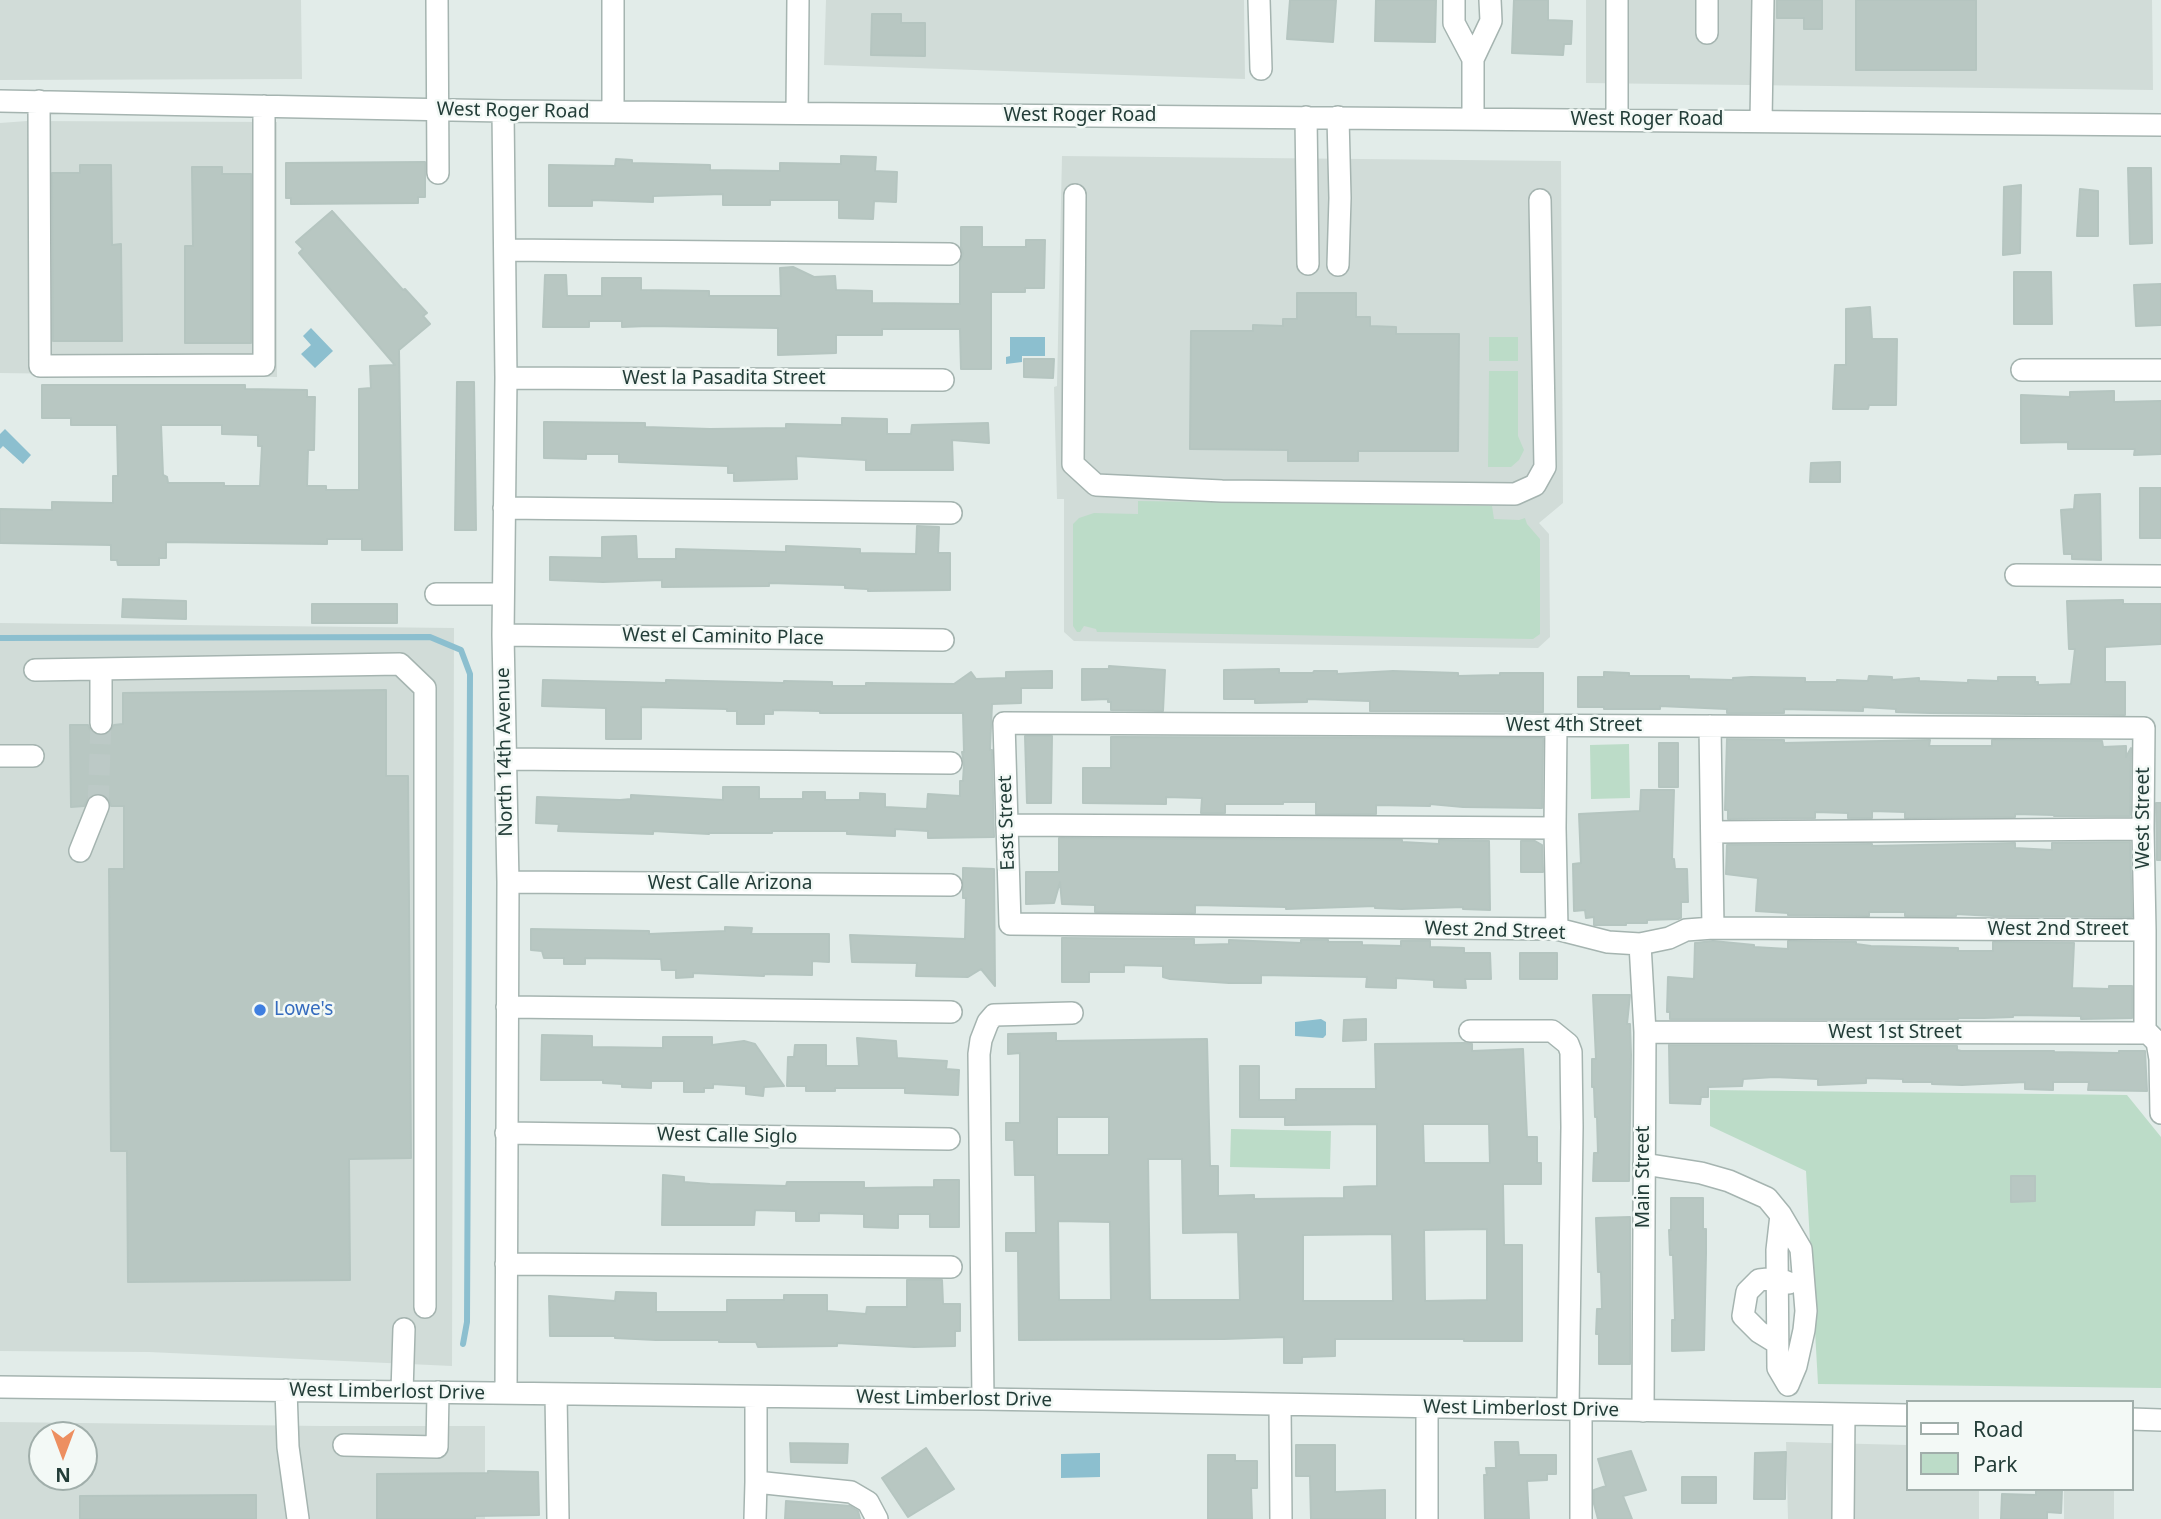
<!DOCTYPE html>
<style>
body{margin:0}
#map{position:relative;width:2161px;height:1519px;overflow:hidden;background:#e2ece9;font-family:"Noto Sans",sans-serif}
canvas{display:block}
.legend{position:absolute;left:1906px;top:1400px;width:228px;height:91px;box-sizing:border-box;background:#f3f9f6;border:2px solid #a0aeaa;margin:0;padding:9px 12px;list-style:none;font-size:21px;color:#233d38}
.legend li{display:flex;align-items:center;gap:14px;height:35px}
.legend b{width:35px;border:2px solid #a0aeaa}
.north{position:absolute;left:28px;top:1421px;width:70px;height:70px;box-sizing:border-box;background:#f3f9f6;border:2px solid #a0aeaa;border-radius:50%;rotate:180deg;font-size:19px;font-weight:700;line-height:28px;text-align:center;color:#233d38}
.north::after{content:'';display:block;margin:auto;width:24px;height:32px;background:#ed8f60;clip-path:polygon(50% 0,100% 100%,50% 72%,0 100%)}
</style>
<div id="map">
<canvas width="2161" height="1519"></canvas>
<ul class="legend">
<li><b style="height:9px;background:#fff"></b>Road</li>
<li><b style="height:19px;background:#bcdcc8"></b>Park</li>
</ul>
<div class="north">N</div>
</div>
<script>
const g = document.querySelector('canvas').getContext('2d');
g.lineJoin = 'round';
function fillPath(path, color) {
  g.fillStyle = color;
  g.fill(path, 'evenodd');
}
function poly(rows) {
  const path = new Path2D();
  for (const r of rows) {
    path.moveTo(r[0], r[1]);
    for (let i = 2; i < r.length; i += 2) path.lineTo(r[i], r[i + 1]);
  }
  return path;
}
function trace(path, color, width, dash) {
  g.strokeStyle = color;
  g.lineWidth = width;
  g.lineCap = dash ? 'butt' : 'round';
  g.setLineDash(dash || []);
  g.stroke(path);
}
function label(font, color, halo, rows, align = 'center') {
  g.font = font + ' "Noto Sans",sans-serif';
  g.lineWidth = 5;
  g.setLineDash([]);
  g.textBaseline = 'middle';
  g.strokeStyle = halo;
  g.fillStyle = color;
  for (const [text, x, y, turn = 0] of rows) {
    g.save();
    g.translate(x, y);
    g.rotate((+turn || 0) * Math.PI / 180);
    g.textAlign = isNaN(turn) ? turn : align;
    if (halo) g.strokeText(text, 0, 0);
    g.fillText(text, 0, 0);
    g.restore();
  }
}
fillPath(poly([
 [0,0,301,0,302,79,0,80],
 [826,0,1244,0,1245,79,824,65],
 [1586,0,2152,0,2153,90,1586,83],
 [27,121,277,122,277,377,0,373,0,123],
 [1062,156,1561,161,1563,503,1539,523,1549,534,1550,637,1538,648,1074,641,1064,632,1064,499,1057,499,1054,387,1057,386],
 [0,623,454,628,452,1366,149,1352,0,1351],
 [0,1422,321,1426,485,1426,485,1519,0,1519],
 [42,1435,84,1435,84,1477,42,1477],
 [1786,1442,1907,1445,1907,1489,1979,1489,1979,1519,1788,1519],
 [2064,1489,2114,1489,2114,1519,2064,1519]
]), '#d1dcd8');
fillPath(poly([
 [1489,337,1518,337,1518,361,1489,361],
 [1489,371,1518,371,1518,436,1524,450,1519,460,1511,467,1488,467],
 [1138,501,1492,506,1494,519,1519,520,1525,518,1527,524,1540,539,1540,634,1533,639,1097,632,1096,629,1084,626,1080,632,1077,632,1073,626,1073,524,1079,518,1094,513,1138,514],
 [1629,744,1630,798,1591,799,1590,745],
 [1710,1090,2127,1095,2161,1137,2161,1388,1818,1384,1806,1171,1710,1126],
 [1231,1129,1331,1131,1330,1169,1230,1167]
]), '#bcdcc8');
fillPath(poly([
 [311,328,333,351,315,368,301,354,311,345,303,336],
 [1010,337,1045,337,1045,356,1022,356,1022,362,1006,364,1006,357,1010,356],
 [5,429,31,455,23,464,3,446,0,449,0,434],
 [1321,1019,1326,1022,1326,1035,1323,1038,1295,1036,1295,1022],
 [1100,1453,1100,1477,1061,1478,1061,1454]
]), '#8cbfcf');
trace(poly([
 [0,638,430,637,461,650,470,674,467,1322,463,1344]
]), '#8cbfcf', 6);
const building = poly([
 [1290,0,1336,0,1333,42,1287,39,1290,0],
 [1376,0,1436,0,1435,42,1375,41,1376,0],
 [1514,0,1548,0,1548,20,1572,21,1571,44,1564,44,1563,55,1512,53,1514,0],
 [1777,0,1822,0,1822,29,1804,29,1804,18,1777,18,1777,0],
 [1856,0,1976,0,1976,70,1856,70,1856,0],
 [872,14,901,14,901,23,925,23,925,56,871,55,872,14],
 [841,156,876,157,875,171,897,172,896,202,874,201,873,219,839,218,839,200,770,200,770,205,723,205,723,194,653,196,653,202,592,200,592,206,549,206,549,165,615,166,616,159,632,160,632,163,710,165,710,170,780,171,780,163,841,164,841,156],
 [425,162,425,197,418,197,418,203,291,204,291,198,286,198,286,163,425,162],
 [80,165,111,165,112,245,121,244,122,341,53,341,52,173,80,173,80,165],
 [192,167,222,167,222,174,251,174,251,343,185,343,185,246,193,246,192,167],
 [2128,168,2151,168,2152,243,2130,244,2128,168],
 [2021,185,2020,253,2003,255,2004,187,2021,185],
 [2080,189,2098,191,2098,236,2077,236,2080,189],
 [332,211,403,290,405,289,427,313,423,316,430,324,399,350,402,550,362,550,362,539,327,539,327,544,166,542,166,558,159,558,159,565,118,565,117,560,111,560,111,545,0,543,0,509,52,510,52,502,113,503,113,476,118,476,117,425,71,425,71,418,42,418,42,385,245,385,245,389,307,390,307,397,315,397,314,450,308,450,307,486,326,486,326,490,359,490,359,389,371,388,370,366,395,365,299,253,303,249,296,242,332,211],
 [161,425,222,425,222,434,258,435,258,446,262,446,260,486,224,486,224,483,168,483,167,477,163,475,161,425],
 [961,227,982,227,982,247,1026,247,1026,240,1045,240,1044,288,1025,288,1025,292,991,292,991,369,961,369,960,329,882,329,882,335,836,335,836,353,778,355,778,328,648,326,622,327,622,321,589,321,589,327,543,327,545,275,566,275,567,296,602,296,602,278,641,278,641,290,709,291,709,296,781,296,780,268,793,267,814,277,835,276,836,290,872,291,872,303,960,304,960,262,963,253,961,247,961,227],
 [2014,272,2051,272,2052,324,2014,324,2014,272],
 [2161,284,2161,325,2136,326,2134,285,2161,284],
 [1297,293,1356,293,1356,317,1370,317,1370,326,1396,327,1396,334,1459,334,1458,451,1358,451,1358,461,1288,461,1288,450,1190,449,1191,331,1253,331,1253,325,1283,326,1283,319,1297,319,1297,293],
 [1870,307,1872,339,1897,339,1896,405,1869,405,1868,409,1833,409,1835,365,1846,365,1846,309,1870,307],
 [1024,359,1054,359,1053,378,1024,377,1024,359],
 [457,382,474,382,476,530,455,530,457,382],
 [2114,391,2114,402,2161,401,2161,454,2134,455,2135,449,2068,449,2068,442,2021,443,2021,395,2070,397,2070,392,2114,391],
 [842,418,887,419,887,434,911,434,912,425,988,423,989,443,952,440,953,470,866,470,866,460,796,456,797,479,734,481,734,473,728,473,728,466,619,462,619,454,586,454,586,459,544,458,544,422,645,423,645,427,710,429,786,428,786,424,842,425,842,418],
 [1840,462,1840,482,1810,482,1811,463,1840,462],
 [2140,488,2161,488,2161,538,2140,538,2140,488],
 [2100,494,2101,560,2072,559,2072,554,2064,554,2061,510,2074,509,2075,495,2100,494],
 [917,526,939,527,938,553,950,553,950,590,868,591,868,589,845,588,845,585,769,583,769,586,662,587,662,580,603,582,550,580,550,557,602,558,602,537,636,536,637,559,676,559,676,549,786,552,786,546,860,549,860,553,916,554,917,526],
 [123,599,186,601,186,619,122,617,123,599],
 [2123,600,2123,604,2161,604,2161,644,2105,647,2105,682,2125,682,2125,715,1930,713,1896,712,1896,709,1863,707,1863,711,1784,709,1784,713,1727,713,1727,709,1660,706,1660,709,1604,709,1604,707,1578,707,1578,677,1604,677,1604,672,1629,673,1629,676,1689,676,1689,679,1733,680,1733,678,1751,677,1805,678,1805,682,1837,682,1837,680,1868,681,1869,676,1892,677,1892,680,1919,678,1919,681,1968,683,1968,680,1998,681,1998,677,2035,677,2035,682,2038,682,2038,685,2071,684,2075,649,2069,649,2067,601,2123,600],
 [312,604,397,604,397,623,312,623,312,604],
 [1109,666,1165,670,1163,711,1111,710,1111,702,1108,702,1108,699,1082,700,1082,669,1109,669,1109,666],
 [1279,669,1279,673,1313,673,1314,671,1337,671,1337,674,1393,671,1458,673,1458,676,1500,675,1500,673,1543,673,1543,712,1370,711,1370,701,1307,699,1307,702,1255,703,1255,699,1224,699,1224,670,1279,669],
 [1052,671,1052,688,1021,688,1021,703,992,704,990,750,992,750,994,837,928,838,928,831,895,829,895,836,847,834,847,831,772,831,772,833,709,833,709,834,653,831,653,834,558,831,559,824,536,823,537,797,620,800,631,799,631,795,723,800,723,787,759,787,759,799,803,799,803,792,825,792,825,800,860,800,860,793,885,794,885,807,927,809,928,794,960,796,960,781,963,781,964,764,962,752,964,752,963,713,820,713,820,711,773,710,773,714,764,714,764,724,737,724,737,711,727,711,727,709,641,707,641,739,606,739,606,708,542,706,543,680,666,683,666,680,784,683,784,681,832,682,832,686,866,686,866,683,954,684,971,672,976,679,1006,678,1006,672,1052,671],
 [386,690,386,776,408,776,411,1158,349,1159,350,1280,128,1282,127,1151,111,1151,109,869,124,869,124,806,111,806,108,797,97,793,89,796,84,806,71,807,70,725,88,725,90,730,95,735,102,736,108,734,114,725,123,724,123,693,386,690],
 [1025,736,1052,736,1051,803,1027,803,1025,736],
 [1111,737,1543,738,1542,808,1463,807,1430,804,1430,806,1376,805,1376,814,1316,814,1316,802,1283,802,1283,804,1225,804,1225,813,1201,813,1202,798,1166,797,1166,804,1083,803,1083,768,1111,768,1111,737],
 [1727,739,1784,740,1784,743,1930,740,1929,746,1992,746,1992,740,2102,741,2103,747,2126,746,2126,757,2131,748,2130,816,2054,816,2054,815,2015,814,2015,817,1905,818,1905,812,1872,811,1872,818,1848,818,1848,813,1815,812,1815,818,1728,819,1728,810,1725,810,1727,739],
 [1659,743,1678,743,1678,787,1659,787,1659,743],
 [1641,790,1674,790,1672,859,1674,859,1675,869,1687,869,1688,902,1681,902,1681,918,1678,919,1647,920,1647,923,1626,923,1626,925,1594,925,1594,917,1586,918,1585,910,1574,911,1573,864,1581,863,1579,814,1640,811,1641,790],
 [2156,803,2161,803,2161,860,2157,860,2156,803],
 [1059,838,1402,840,1402,842,1439,844,1439,840,1489,841,1490,910,1463,909,1463,907,1402,909,1375,908,1375,906,1286,909,1286,907,1195,905,1195,913,1095,912,1095,905,1062,904,1060,882,1054,903,1026,904,1026,872,1059,872,1059,838],
 [1521,841,1535,841,1542,845,1543,872,1521,872,1521,841],
 [2130,842,2132,917,1994,916,1956,914,1956,916,1905,916,1905,912,1869,912,1869,916,1788,915,1788,913,1756,911,1758,878,1726,874,1727,845,1872,844,1872,846,2015,843,2015,848,2052,850,2052,843,2130,842],
 [963,868,994,869,995,986,981,969,968,977,916,976,917,963,852,962,850,935,965,939,966,898,963,898,963,868],
 [725,927,752,928,751,934,829,934,829,962,812,961,812,975,764,974,764,976,693,973,693,977,676,978,676,970,662,970,661,959,585,958,585,964,564,964,564,958,544,958,542,951,531,950,531,929,649,931,649,934,725,931,725,927],
 [1062,938,1194,939,1194,945,1229,944,1229,940,1301,943,1301,940,1328,940,1328,942,1362,942,1362,945,1401,946,1401,941,1430,941,1430,947,1464,948,1464,953,1490,953,1491,979,1465,979,1466,988,1434,987,1434,980,1396,978,1396,988,1366,987,1367,977,1261,975,1261,983,1229,983,1170,979,1163,977,1163,966,1124,965,1124,972,1089,972,1089,982,1062,982,1062,938],
 [1713,941,1754,945,1754,947,1788,949,1788,941,1856,942,1856,944,1871,946,1958,948,1958,951,1993,951,1993,942,2074,943,2072,988,2109,989,2109,986,2132,986,2132,1018,2081,1019,2081,1016,2013,1015,2013,1017,1984,1018,1958,1018,1958,1019,1670,1019,1670,1012,1667,1012,1668,977,1694,979,1695,943,1713,941],
 [1520,953,1557,953,1557,979,1520,979,1520,953],
 [1593,995,1630,995,1627,1024,1630,1024,1631,1055,1629,1181,1593,1181,1594,1153,1598,1153,1597,1117,1595,1117,1594,1087,1592,1087,1592,1059,1596,1059,1593,995],
 [1366,1019,1366,1040,1343,1041,1344,1020,1366,1019],
 [1056,1033,1056,1041,1207,1039,1210,1166,1218,1166,1218,1196,1254,1195,1254,1199,1344,1198,1344,1187,1377,1186,1377,1124,1285,1125,1285,1117,1240,1117,1240,1066,1259,1066,1259,1100,1296,1100,1296,1089,1376,1089,1375,1044,1464,1043,1472,1044,1472,1051,1523,1049,1527,1137,1537,1137,1537,1163,1541,1163,1541,1184,1503,1184,1504,1245,1522,1245,1522,1341,1464,1341,1464,1339,1335,1339,1335,1356,1302,1357,1302,1363,1284,1363,1284,1337,1224,1339,1019,1340,1018,1251,1006,1251,1006,1233,1036,1233,1035,1175,1015,1175,1014,1140,1006,1140,1006,1123,1020,1123,1020,1053,1008,1054,1008,1034,1056,1033],
 [1057,1117,1109,1117,1109,1155,1057,1155,1057,1117],
 [1423,1124,1489,1124,1490,1163,1424,1163,1423,1124],
 [1148,1159,1182,1159,1183,1233,1238,1232,1240,1300,1150,1300,1148,1159],
 [1058,1221,1110,1222,1111,1300,1059,1300,1058,1221],
 [1487,1229,1487,1300,1425,1301,1424,1230,1487,1229],
 [1392,1234,1393,1301,1303,1301,1303,1235,1392,1234],
 [542,1035,592,1036,592,1047,663,1048,663,1037,712,1037,712,1045,744,1041,755,1044,784,1086,764,1087,763,1096,746,1094,746,1086,713,1084,713,1088,704,1088,704,1092,684,1092,684,1081,651,1081,651,1088,622,1087,622,1084,603,1083,603,1080,541,1080,542,1035],
 [857,1038,896,1041,897,1058,947,1061,946,1069,959,1070,958,1095,905,1093,905,1088,835,1088,835,1091,806,1091,806,1086,787,1086,788,1057,794,1057,795,1045,826,1045,826,1066,859,1066,857,1038],
 [1669,1045,1957,1046,1957,1050,1961,1051,2054,1051,2054,1052,2119,1053,2119,1051,2145,1051,2147,1091,2088,1090,2089,1082,2053,1082,2053,1090,2025,1089,2025,1082,1962,1085,1932,1084,1932,1082,1903,1082,1903,1079,1866,1078,1866,1083,1818,1085,1818,1079,1774,1077,1743,1079,1742,1086,1708,1087,1708,1097,1701,1097,1700,1104,1670,1103,1669,1045],
 [663,1175,684,1177,684,1182,710,1184,786,1186,787,1182,864,1182,864,1188,934,1187,934,1180,959,1180,959,1227,930,1227,930,1214,898,1214,898,1228,864,1227,864,1214,819,1213,819,1221,796,1221,796,1211,755,1210,754,1225,662,1225,663,1175],
 [2011,1176,2035,1176,2035,1201,2011,1202,2011,1176],
 [1671,1198,1703,1198,1703,1229,1706,1229,1706,1253,1704,1350,1672,1351,1672,1320,1675,1320,1673,1255,1670,1255,1669,1230,1671,1230,1671,1198],
 [1630,1217,1630,1364,1599,1364,1599,1334,1596,1334,1597,1309,1602,1309,1601,1272,1598,1272,1596,1218,1630,1217],
 [907,1280,942,1280,943,1304,960,1304,960,1331,955,1331,955,1346,914,1347,837,1343,837,1346,758,1347,756,1342,719,1342,719,1340,656,1340,615,1338,615,1336,550,1336,549,1296,615,1301,616,1292,656,1293,656,1312,727,1312,727,1300,784,1300,784,1295,827,1295,827,1311,866,1314,867,1307,907,1307,907,1280],
 [1495,1442,1518,1442,1519,1455,1556,1455,1556,1474,1547,1474,1547,1480,1527,1481,1529,1519,1485,1519,1484,1475,1487,1475,1486,1468,1496,1468,1495,1442],
 [790,1443,848,1444,847,1463,791,1462,790,1443],
 [1296,1445,1335,1445,1335,1492,1385,1490,1385,1519,1311,1519,1310,1476,1296,1476,1296,1445],
 [926,1448,954,1489,908,1517,882,1478,926,1448],
 [1631,1451,1646,1490,1623,1496,1632,1519,1598,1519,1594,1504,1594,1490,1606,1486,1598,1459,1631,1451],
 [1786,1452,1785,1499,1754,1499,1755,1453,1786,1452],
 [1208,1455,1235,1455,1235,1461,1257,1461,1257,1488,1251,1488,1252,1519,1208,1519,1208,1455],
 [488,1471,538,1472,539,1515,475,1516,475,1519,377,1519,377,1474,488,1473,488,1471],
 [1682,1477,1716,1477,1716,1503,1682,1503,1682,1477],
 [2036,1489,2062,1489,2061,1513,2047,1512,2047,1519,2001,1519,2002,1494,2036,1495,2036,1489],
 [256,1495,256,1519,80,1519,80,1496,256,1495],
 [786,1501,850,1506,858,1511,860,1519,785,1519,786,1501]
]);
fillPath(building, '#b8c7c2');
trace(building, '#b5c5c0', 2);
trace(poly([
 [98,806,101,723]
]), '#bcc9c6', 21, [21, 10]);
const minor = poly([
 [437,0,438,173],
 [613,0,613,112],
 [1259,0,1261,69],
 [1454,0,1454,23,1473,59],
 [1617,0,1617,120],
 [1707,0,1707,33],
 [0,101,503,111,2161,125],
 [39,101,40,366,264,365,264,106],
 [503,111,506,378,503,635,508,882,506,1393],
 [797,113,798,0],
 [1306,117,1308,264],
 [1473,119,1473,59,1491,21,1490,0],
 [1761,121,1763,0],
 [1075,195,1073,464,1096,485,1222,491,1515,494,1535,485,1545,467,1540,200],
 [505,250,950,254],
 [1338,265,1340,198,1338,117],
 [2022,370,2161,370],
 [506,378,943,380],
 [504,508,951,513],
 [2016,575,2161,576],
 [436,594,503,594],
 [503,635,943,640],
 [35,670,400,664,425,688,425,1307],
 [101,723,101,669],
 [1556,726,1555,828,1557,929],
 [1710,726,1713,928],
 [0,756,33,756],
 [506,759,951,763],
 [1007,825,1555,828],
 [1712,832,2143,829],
 [80,851,98,806],
 [508,882,951,885],
 [1640,944,1645,1032,1643,1411],
 [507,1007,951,1012],
 [2145,1030,2157,1042,2160,1059,2161,1113],
 [1470,1031,1552,1031,1568,1044,1571,1052,1572,1127,1568,1409],
 [1645,1032,2145,1033,2145,930,2143,829,2144,728,1004,723,1010,924,1557,929,1608,942,1640,944,1669,938,1686,930,1713,928,2145,930],
 [506,1133,949,1139],
 [1644,1164,1701,1173,1729,1181,1767,1198,1781,1215,1801,1249,1806,1311,1804,1330,1796,1366,1788,1385,1778,1368,1777,1250,1781,1215],
 [506,1264,951,1267],
 [1777,1343,1759,1332,1743,1316,1747,1292,1759,1280,1777,1278,1789,1283],
 [0,1387,983,1399,1907,1415],
 [286,1390,288,1447,298,1519],
 [402,1392,404,1329],
 [556,1394,558,1519],
 [983,1399,979,1054,981,1040,988,1022,994,1015,1072,1013],
 [1280,1405,1281,1519],
 [1427,1407,1427,1519],
 [1581,1410,1581,1519],
 [2131,1419,2161,1420],
 [344,1445,437,1447,438,1392],
 [756,1482,756,1397],
 [755,1519,756,1482,851,1492,868,1502,877,1519],
 [1843,1519,1844,1414]
]);
trace(minor, '#a5b4b0', 24);
trace(minor, '#fff', 21);
for (const [x, y, r, color] of [
 [260,1010,7,"#3f7fe0"]
]) {
  const dot = new Path2D();
  dot.arc(x, y, r, 0, 2 * Math.PI);
  g.fillStyle = color;
  g.fill(dot);
  trace(dot, '#f3f9f6', 2.5);
}
label('19px', '#233d38', '#f3f9f6', [
 ["West Roger Road",513,111,1],
 ["West Roger Road",1080,116],
 ["West Roger Road",1647,120],
 ["West la Pasadita Street",724,379],
 ["West el Caminito Place",723,637,1],
 ["West 4th Street",1574,726],
 ["North 14th Avenue",505,752,-91],
 ["West Street",2144,818,-90],
 ["East Street",1007,823,-92],
 ["West Calle Arizona",730,884],
 ["West 2nd Street",2058,930],
 ["West 2nd Street",1495,931,2],
 ["West 1st Street",1895,1033],
 ["West Calle Siglo",727,1136,1],
 ["Main Street",1644,1177,-90],
 ["West Limberlost Drive",387,1392,1],
 ["West Limberlost Drive",954,1399,1],
 ["West Limberlost Drive",1521,1409,1]
]);
label('19px', '#366cbe', '#f3f9f6', [
 ["Lowe's",274,1010]
], 'left');
</script>
